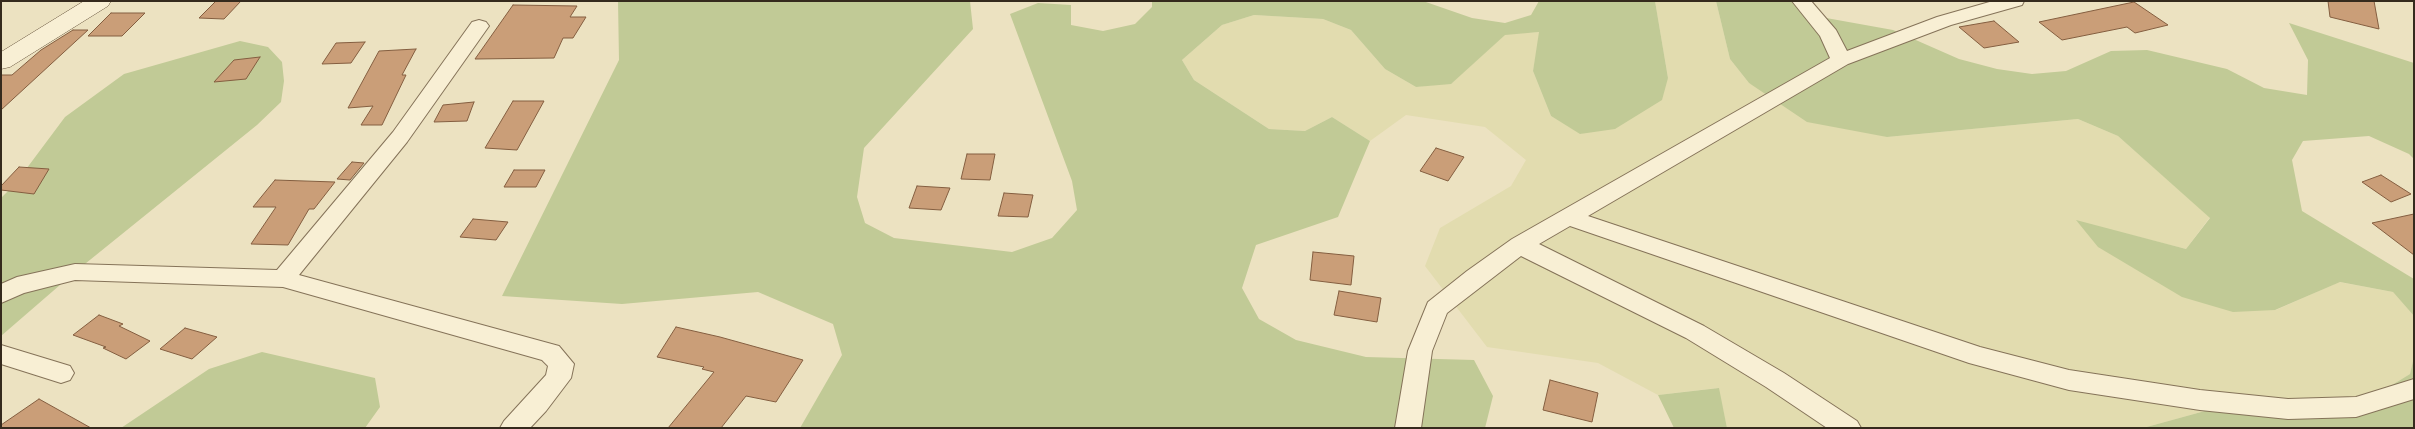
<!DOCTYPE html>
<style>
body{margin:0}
#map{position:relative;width:2415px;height:429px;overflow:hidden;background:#ece2c1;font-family:"Noto Serif",serif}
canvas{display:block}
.frame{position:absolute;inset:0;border:2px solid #352a1d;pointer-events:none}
</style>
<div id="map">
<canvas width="2415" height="429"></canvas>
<div class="frame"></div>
</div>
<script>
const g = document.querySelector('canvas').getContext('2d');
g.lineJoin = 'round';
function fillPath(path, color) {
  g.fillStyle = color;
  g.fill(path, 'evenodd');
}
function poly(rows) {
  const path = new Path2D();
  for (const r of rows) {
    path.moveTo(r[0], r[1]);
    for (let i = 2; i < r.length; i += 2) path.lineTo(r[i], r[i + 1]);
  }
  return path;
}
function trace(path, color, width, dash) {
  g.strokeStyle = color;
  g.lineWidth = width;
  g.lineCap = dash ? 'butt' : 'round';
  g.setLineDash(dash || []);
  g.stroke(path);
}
fillPath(poly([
 [1655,1,1716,1,1730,59,1749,83,1887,137,2078,119,2118,136,2210,217,2186,249,2076,221,2276,310,2339,282,2393,292,2414,316,2414,357,2410,374,2356,407,2234,403,2143,428,1727,428,1718,388,1658,395,1598,363,1487,347,1425,266,1440,228,1511,186,1526,160,1485,127,1406,115,1370,141,1332,117,1305,131,1269,129,1194,80,1182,60,1222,25,1254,15,1323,19,1351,30,1385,69,1416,87,1451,83,1505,34,1540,32,1533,71,1551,116,1581,134,1668,78]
]), '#e2dcaf');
fillPath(poly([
 [618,1,970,1,973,29,864,148,857,197,865,223,894,238,1012,252,1052,238,1077,210,1072,181,1010,14,1038,3,1071,5,1071,25,1103,31,1135,24,1152,7,1152,1,1423,1,1472,18,1505,23,1531,15,1539,1,1655,1,1668,78,1662,100,1615,129,1580,134,1551,116,1533,71,1539,32,1505,35,1451,84,1416,87,1385,69,1351,30,1323,19,1254,15,1222,25,1182,60,1194,80,1269,129,1305,131,1332,117,1370,141,1338,217,1256,245,1242,288,1259,319,1296,340,1366,357,1474,360,1493,396,1485,428,800,428,842,355,833,324,758,292,622,304,502,296,619,60],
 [1716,1,1793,1,1804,14,1893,30,1959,59,1997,69,2032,74,2066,71,2111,51,2147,50,2227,69,2264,88,2307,95,2308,60,2289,23,2414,63,2414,159,2409,154,2369,136,2303,141,2292,160,2302,211,2414,279,2414,316,2393,292,2340,282,2275,310,2233,312,2182,297,2098,247,2076,220,2186,249,2210,218,2118,136,2078,119,1887,137,1807,122,1749,83,1730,59],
 [240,41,268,47,282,62,284,81,281,102,257,125,75,272,1,336,1,198,15,184,65,117,124,74],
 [262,352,375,378,380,407,365,428,121,428,209,369],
 [2414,357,2414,428,2143,428,2234,403,2356,407,2410,374],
 [1719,388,1727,428,1674,428,1658,395]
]), '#c1ca96');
const building = poly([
 [216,1,241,1,224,19,199,18,216,1],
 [2328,1,2374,1,2379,29,2330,17,2328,1],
 [2134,2,2168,25,2135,33,2127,27,2062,40,2039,22,2134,2],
 [513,5,577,6,570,17,586,17,573,38,563,38,554,58,475,59,513,5],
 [111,13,145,13,122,36,88,36,111,13],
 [1994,21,2019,42,1984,48,1959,27,1994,21],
 [73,30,88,30,1,110,1,75,12,75,41,50,73,30],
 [365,42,351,63,322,64,336,43,365,42],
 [416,49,402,75,406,75,382,125,361,125,373,106,348,108,379,51,416,49],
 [260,57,246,79,214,82,234,60,260,57],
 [513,101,544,101,517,150,485,148,513,101],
 [474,102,467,121,434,122,443,105,474,102],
 [1436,148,1464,157,1448,181,1420,171,1436,148],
 [967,154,995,154,990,180,961,179,967,154],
 [352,162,364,163,350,180,337,179,352,162],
 [19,167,49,169,34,194,1,190,1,186,19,167],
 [514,170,545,170,536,187,504,187,514,170],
 [2381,175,2411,194,2391,202,2362,182,2381,175],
 [275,180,335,182,314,209,309,209,288,245,251,244,276,207,253,207,275,180],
 [917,186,950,188,941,210,909,208,917,186],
 [1004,193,1033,195,1028,217,998,216,1004,193],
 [2414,214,2414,255,2372,223,2414,214],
 [473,219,508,222,496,240,460,237,473,219],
 [1313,252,1354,256,1351,285,1310,280,1313,252],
 [1339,291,1381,298,1377,322,1334,315,1339,291],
 [99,315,123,324,119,326,150,341,126,359,103,348,106,347,73,335,99,315],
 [676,327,720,337,803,360,776,402,746,396,721,428,668,428,714,372,702,369,704,367,657,357,676,327],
 [185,328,217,337,192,359,160,349,185,328],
 [1550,380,1598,393,1592,422,1543,410,1550,380],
 [39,399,91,428,1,428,1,425,39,399]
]);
fillPath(building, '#ca9e78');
trace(building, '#845e40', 1);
const street = poly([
 [1792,1,1811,1,1836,30,1847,51,1937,17,1993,1,2024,1,2022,5,1951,25,1848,64,1588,216,1980,347,2069,370,2200,390,2288,399,2356,397,2414,379,2414,399,2356,417,2288,419,2200,410,2069,390,1969,363,1570,226,1539,244,1704,326,1784,373,1857,421,1861,428,1827,428,1766,387,1686,338,1521,256,1447,313,1432,351,1421,428,1395,428,1408,351,1428,302,1467,271,1512,239,1830,58,1820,36,1792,1],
 [479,20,486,22,489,26,407,142,299,275,559,346,574,364,571,378,546,411,530,428,500,428,504,421,546,375,548,366,542,360,283,287,75,280,24,293,1,303,1,284,17,277,75,264,277,270,393,132,472,22,479,20],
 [1,345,70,366,74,373,70,380,61,383,1,364,1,345]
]);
const secondary = poly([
 [84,1,111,1,108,6,10,67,1,69,1,52,84,1]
]);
trace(street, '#857359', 2);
trace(secondary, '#67543d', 1);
fillPath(street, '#f8efd4');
fillPath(secondary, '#f8efd4');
</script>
